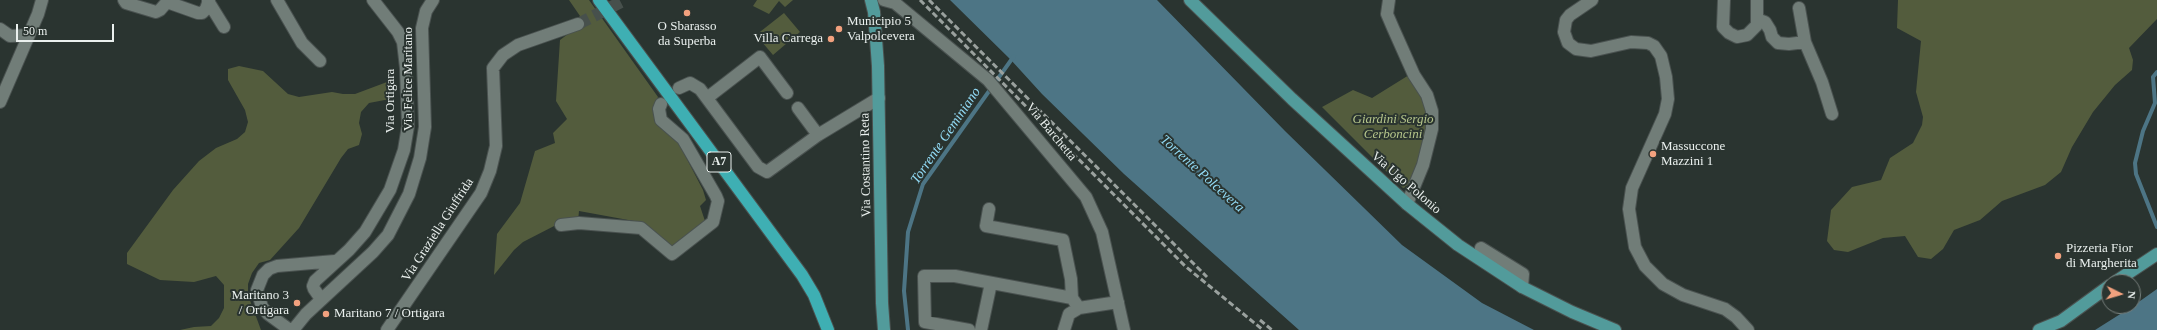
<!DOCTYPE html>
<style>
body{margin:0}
#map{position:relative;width:2157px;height:330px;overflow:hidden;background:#2a3430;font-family:"Times New Roman",serif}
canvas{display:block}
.north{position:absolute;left:2101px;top:274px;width:40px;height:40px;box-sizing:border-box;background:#2a3430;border:1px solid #777f7c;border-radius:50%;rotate:95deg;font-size:11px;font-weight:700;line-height:16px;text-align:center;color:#eaf0ee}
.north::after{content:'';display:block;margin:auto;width:14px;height:18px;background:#f2a17e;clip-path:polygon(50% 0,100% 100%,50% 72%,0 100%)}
.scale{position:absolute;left:16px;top:24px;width:98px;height:18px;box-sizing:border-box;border:2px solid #eaf0ee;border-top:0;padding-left:5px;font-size:12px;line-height:14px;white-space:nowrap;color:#eaf0ee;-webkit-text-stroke:3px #2a3430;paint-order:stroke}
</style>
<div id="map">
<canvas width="2157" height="330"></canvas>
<div class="north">N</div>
<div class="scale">50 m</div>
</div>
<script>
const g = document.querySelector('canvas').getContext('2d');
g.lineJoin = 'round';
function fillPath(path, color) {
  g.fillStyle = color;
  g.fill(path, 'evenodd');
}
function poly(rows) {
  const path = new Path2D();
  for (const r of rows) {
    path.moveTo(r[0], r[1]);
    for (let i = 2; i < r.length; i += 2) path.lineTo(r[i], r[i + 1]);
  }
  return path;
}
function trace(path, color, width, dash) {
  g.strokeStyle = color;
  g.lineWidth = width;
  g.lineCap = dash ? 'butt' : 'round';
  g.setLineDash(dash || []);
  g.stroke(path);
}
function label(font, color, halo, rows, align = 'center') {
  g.font = font + ' "Times New Roman",serif';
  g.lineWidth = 4;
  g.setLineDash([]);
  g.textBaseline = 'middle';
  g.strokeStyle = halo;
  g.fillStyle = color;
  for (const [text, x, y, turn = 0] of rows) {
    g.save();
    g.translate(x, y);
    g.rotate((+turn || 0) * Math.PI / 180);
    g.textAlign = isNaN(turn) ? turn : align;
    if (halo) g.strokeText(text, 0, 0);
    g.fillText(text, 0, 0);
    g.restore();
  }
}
fillPath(poly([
 [569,0,589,0,658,97,654,109,677,140,703,190,706,200,700,206,705,221,704,226,670,250,639,222,579,211,578,221,558,224,523,242,514,250,494,275,497,234,520,203,535,151,555,143,553,133,567,119,556,101,560,40,568,34,580,16],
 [757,0,793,0,785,7,779,1,769,14,753,6],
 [1898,0,2157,0,2157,19,2129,48,2133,60,2132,70,2115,85,2093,112,2072,147,2061,172,2045,185,2002,201,1980,220,1954,230,1943,249,1931,259,1918,257,1905,236,1883,238,1848,252,1834,250,1827,241,1831,210,1852,187,1881,180,1890,158,1913,143,1922,125,1923,117,1916,92,1921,41,1897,28],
 [784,13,800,32,773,55,756,35],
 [239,66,263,71,288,94,299,97,332,92,343,94,355,94,387,82,390,99,369,103,361,112,359,123,362,134,359,145,348,149,341,158,299,228,270,260,259,263,252,273,248,284,248,295,261,330,180,330,194,327,211,326,219,318,224,308,224,285,216,276,194,282,160,280,127,264,127,253,173,190,199,161,216,148,237,139,245,132,248,122,245,110,228,80,228,69],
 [1409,75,1425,97,1430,115,1427,138,1408,187,1403,188,1322,107,1353,90,1372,98]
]), '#535c3d');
fillPath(poly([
 [950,0,1157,0,1285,131,1402,245,1482,303,1534,330,1299,330,1124,174,1042,94,1011,60],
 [2157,289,2157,330,2095,330,2133,306]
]), '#4d7585');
trace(poly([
 [2157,72,2153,77,2155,103,2143,131,2135,163,2136,174,2157,227],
 [908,330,904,291,908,232,923,184,1014,56]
]), '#4d7585', 4);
trace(poly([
 [578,24,625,0]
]), '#47504c', 12, [12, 6]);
const minor = poly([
 [124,0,126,3,156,12,160,10,167,2,198,13,202,13,206,9,209,0],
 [277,0,302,43,320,61],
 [884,0,895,3,988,80,1086,197,1102,232,1124,330],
 [1389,0,1387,14,1393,28,1414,75,1427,95,1432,111,1432,129,1423,165,1407,204],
 [1592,0,1570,15,1566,20,1564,32,1568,43,1576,49,1591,51,1631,42,1648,43,1654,46,1661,56,1666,77,1668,99,1665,114,1632,188,1629,209,1635,247,1645,266,1663,284,1683,295,1725,309,1736,317,1748,330],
 [1724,0,1723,27,1729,33,1737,37,1747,35,1757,25,1757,0],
 [208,1,224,27],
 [1757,19,1765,22,1770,30,1772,37,1778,43,1789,44,1805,42,1799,8],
 [0,29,10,36,29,35],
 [1805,42,1822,82,1832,114],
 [679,88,690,83,700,89,758,167,767,172,818,135,879,98],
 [707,98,760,57,787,93],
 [0,102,38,14,42,0],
 [798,108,818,135],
 [989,209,986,226,1063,240,1071,279,1072,298,1079,308,1118,302],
 [561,225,579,223,641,228,672,254,713,222,718,201,716,196,683,139,661,120,659,109,661,104],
 [1481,248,1523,274,1522,287],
 [321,299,314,289,313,286,315,281,349,250,365,232,390,190,404,150,408,126,406,68,403,42,398,32,373,0],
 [290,330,268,314,262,307,257,290,263,275,269,269,277,266,335,261],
 [293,330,306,314,373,252,388,235,409,194,420,158,425,127,422,28,426,11,433,0],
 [387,330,481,193,490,171,496,146,493,68,503,55,518,45,578,24],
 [969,330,925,322,924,276,955,276,1072,298],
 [981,330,991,283],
 [1064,330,1069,314,1079,308]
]);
const major = poly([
 [871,0,874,12,878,66,882,303,884,330],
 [1190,0,1292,99,1407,204,1458,245,1522,287,1572,312,1615,330],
 [2115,282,2157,254],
 [2039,330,2061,321,2109,286]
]);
const highway = poly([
 [599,0,802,275,814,295,828,330]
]);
trace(minor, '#4a5250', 14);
trace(major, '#4a5250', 14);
trace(highway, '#4a5250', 14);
trace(minor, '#717d78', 12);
trace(major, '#529b9b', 12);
trace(highway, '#3eafb3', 12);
trace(poly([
 [920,0,1185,266,1263,330],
 [929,0,1207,277],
 [1260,320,1272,330]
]), '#9aa19e', 3, [6, 3]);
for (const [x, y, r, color] of [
 [687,13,4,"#f2a17e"],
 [839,29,4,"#f2a17e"],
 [831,39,4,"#f2a17e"],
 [1653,154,4,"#f2a17e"],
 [2058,256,4,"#f2a17e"],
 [297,303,4,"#f2a17e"],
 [326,314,4,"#f2a17e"]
]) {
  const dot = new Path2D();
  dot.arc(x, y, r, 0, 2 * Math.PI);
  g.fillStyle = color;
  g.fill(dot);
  trace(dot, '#2a3430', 1.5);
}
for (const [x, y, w] of [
 [719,162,24]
]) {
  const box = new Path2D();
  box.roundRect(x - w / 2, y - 10, w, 20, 3);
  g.fillStyle = '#2a3430';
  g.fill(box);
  trace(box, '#eaf0ee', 1);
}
label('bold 12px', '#eaf0ee', null, [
 ["A7",719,162]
]);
label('13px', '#eaf0ee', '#2a3430', [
 ["Municipio 5",847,22],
 ["Valpolcevera",847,37],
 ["O Sbarasso",687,27,"center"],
 ["da Superba",687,42,"center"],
 ["Villa Carrega",823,39,"right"],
 ["Massuccone",1661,147],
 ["Mazzini 1",1661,162],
 ["Pizzeria Fior",2066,249],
 ["di Margherita",2066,264],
 ["Maritano 3",289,296,"right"],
 ["/ Ortigara",289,311,"right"],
 ["Maritano 7 / Ortigara",334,314]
], 'left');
label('13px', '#eaf0ee', '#2a3430', [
 ["Via Felice Maritano",409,79,-90],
 ["Via Ortigara",391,101,-90],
 ["Via Barchetta",1051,132,50],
 ["Via Costantino Reta",866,165,-91],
 ["Via Ugo Polonio",1406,183,41],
 ["Via Graziella Giuffrida",438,230,-57]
]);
label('italic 13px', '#b6c68b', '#2a3430', [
 ["Giardini Sergio",1393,120],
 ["Cerboncini",1393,135]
]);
label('italic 14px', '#92dbf6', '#2a3430', [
 ["Torrente Geminiano",946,136,-56],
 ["Torrente Polcevera",1202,174,42]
]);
</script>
